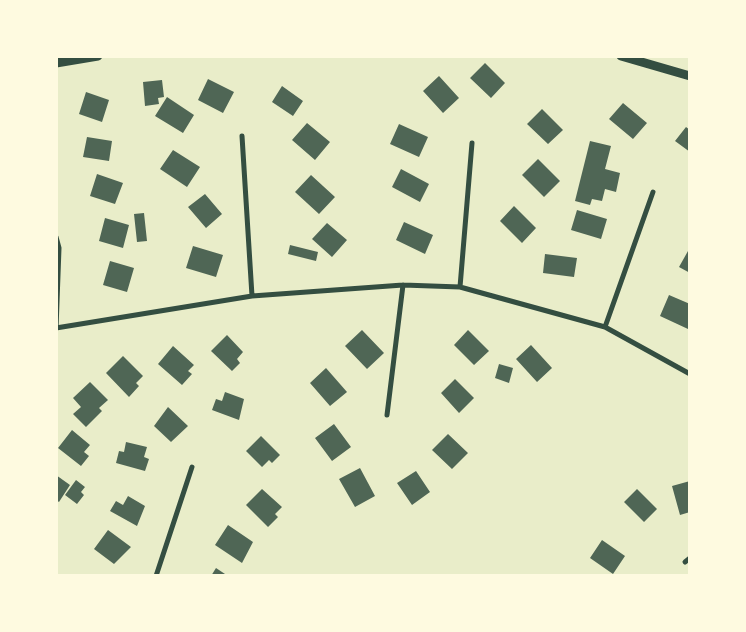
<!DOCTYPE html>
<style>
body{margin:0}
#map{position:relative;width:746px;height:632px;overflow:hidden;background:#e9edc9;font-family:Cabin,sans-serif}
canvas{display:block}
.frame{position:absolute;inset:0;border:58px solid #fefae0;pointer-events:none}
</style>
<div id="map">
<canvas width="746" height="632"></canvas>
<div class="frame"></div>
</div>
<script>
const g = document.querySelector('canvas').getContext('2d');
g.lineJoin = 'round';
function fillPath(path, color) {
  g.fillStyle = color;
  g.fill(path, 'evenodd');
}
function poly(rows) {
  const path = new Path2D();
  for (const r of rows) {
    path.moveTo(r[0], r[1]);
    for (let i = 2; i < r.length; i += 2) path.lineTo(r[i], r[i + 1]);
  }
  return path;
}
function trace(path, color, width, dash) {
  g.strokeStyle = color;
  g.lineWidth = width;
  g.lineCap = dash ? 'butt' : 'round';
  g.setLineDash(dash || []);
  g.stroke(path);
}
fillPath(poly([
 [485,63,505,83,491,98,470,78],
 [439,76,459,98,443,113,423,91],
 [208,79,234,92,223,113,198,100],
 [162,80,164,97,158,98,159,104,145,106,143,82],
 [282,86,303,101,293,116,272,102],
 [86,92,109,100,102,122,79,114],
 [167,97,194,115,183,133,155,116],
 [623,103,647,123,633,139,609,119],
 [542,109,563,130,548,144,527,124],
 [307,123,330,142,315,160,292,140],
 [399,124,428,137,419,157,390,144],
 [686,127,690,130,690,152,675,141],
 [87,137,112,141,109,161,83,157],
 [590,141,611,146,605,169,620,173,616,192,605,189,602,201,592,199,590,205,575,201],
 [173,150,200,167,187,187,160,169],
 [538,159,560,181,544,197,522,175],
 [401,169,429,184,420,202,392,187],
 [97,174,123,183,115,204,90,196],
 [311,175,335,197,319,214,295,192],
 [205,194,222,214,206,228,188,207],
 [514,206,536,228,522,243,500,221],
 [577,210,607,219,601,239,571,230],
 [144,213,147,241,137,242,134,214],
 [105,218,129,225,123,248,99,241],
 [404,222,433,235,425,254,396,240],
 [327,223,347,240,332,257,312,239],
 [290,245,318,252,316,261,288,254],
 [193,246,223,255,216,277,186,268],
 [688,251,690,252,690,273,679,267],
 [545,254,577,258,574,277,543,273],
 [110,261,134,268,127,292,103,285],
 [669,295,690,304,688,329,660,316],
 [362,330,384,353,367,369,345,346],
 [468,330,489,351,474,365,454,345],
 [227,335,243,352,237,359,240,363,232,371,211,351],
 [531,345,552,368,537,382,516,359],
 [173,346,194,365,188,371,192,374,182,385,158,364],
 [123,356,143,376,136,383,139,386,129,397,106,373],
 [499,364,513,368,509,383,495,378],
 [326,368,347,392,330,406,310,383],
 [455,379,474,398,459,413,441,393],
 [90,382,108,400,99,408,102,411,86,427,73,414,81,407,73,398],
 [225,392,244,399,239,420,212,410,216,399,222,401],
 [168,407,188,426,171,442,154,426],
 [334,424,351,447,332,461,315,438],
 [72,430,90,445,84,452,89,456,81,466,58,448],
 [448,434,468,453,452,469,432,450],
 [261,436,280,455,272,463,269,460,262,467,246,451],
 [126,442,147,447,144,457,149,459,145,471,116,463,119,451,124,452],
 [360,468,375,496,355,507,339,479],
 [416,471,430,492,412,505,397,483],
 [56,475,70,485,59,502,56,500],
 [76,480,85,487,81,492,84,495,77,504,65,495],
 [690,481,690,512,680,515,672,486],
 [262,489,282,507,275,514,278,517,268,527,246,505],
 [637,489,657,509,644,522,624,502],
 [128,496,145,506,137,526,110,511,116,501,123,505],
 [228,525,253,542,242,563,215,545],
 [108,530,131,547,114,564,94,549],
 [602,540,625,556,613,574,590,558],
 [216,568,228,576,211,576]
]), '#4f6655');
trace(poly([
 [242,136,252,296],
 [56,237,59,248,56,329],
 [460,287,472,143],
 [605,327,653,192],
 [56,328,252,296,403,285,460,287,605,327,690,374],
 [387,415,403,285],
 [685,562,690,558],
 [156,576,192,467]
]), '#344e41', 5);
trace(poly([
 [621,56,690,76],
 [56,63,98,56]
]), '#344e41', 9);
</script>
